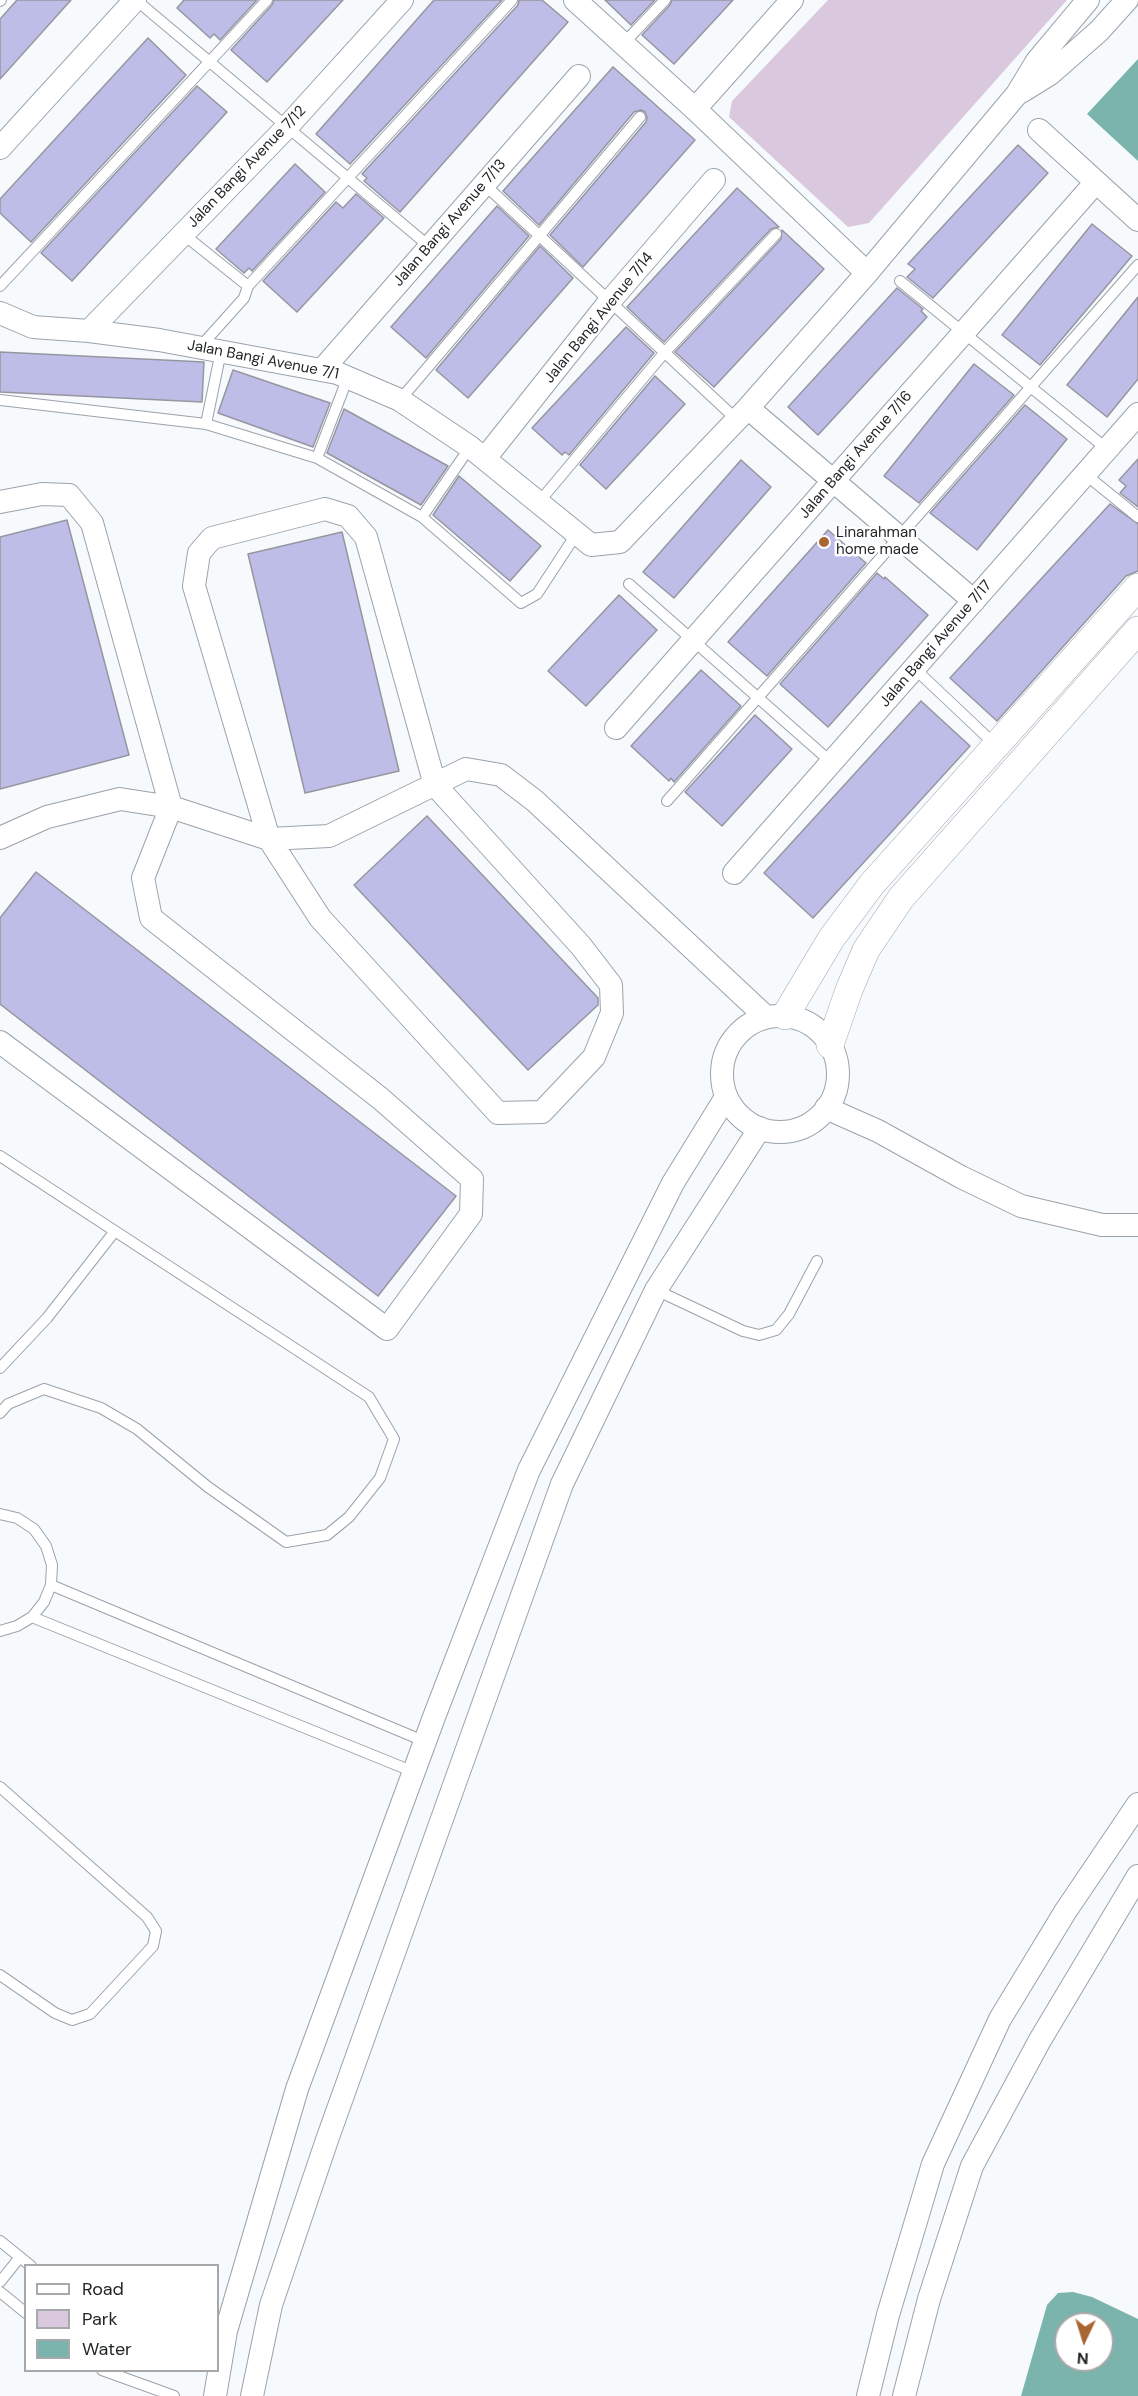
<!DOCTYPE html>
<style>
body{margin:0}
#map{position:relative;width:1138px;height:2396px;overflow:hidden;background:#f6fafd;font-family:"DM Sans",sans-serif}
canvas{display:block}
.legend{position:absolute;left:24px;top:2264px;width:195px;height:108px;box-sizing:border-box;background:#fff;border:2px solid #a7a8a9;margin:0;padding:8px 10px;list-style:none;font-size:18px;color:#232629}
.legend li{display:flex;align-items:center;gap:12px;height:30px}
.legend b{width:30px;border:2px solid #a7a8a9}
.north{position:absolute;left:1054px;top:2312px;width:60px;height:60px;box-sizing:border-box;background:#fff;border:2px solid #a7a8a9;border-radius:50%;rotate:184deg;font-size:16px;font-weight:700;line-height:24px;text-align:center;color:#232629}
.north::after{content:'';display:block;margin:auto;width:21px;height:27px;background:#a86632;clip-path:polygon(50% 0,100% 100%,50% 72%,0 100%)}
</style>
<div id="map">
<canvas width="1138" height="2396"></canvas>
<ul class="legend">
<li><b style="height:8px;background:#fff"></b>Road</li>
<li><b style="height:16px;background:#d9c8de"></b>Park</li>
<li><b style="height:16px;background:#7bb3ad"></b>Water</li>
</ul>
<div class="north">N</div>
</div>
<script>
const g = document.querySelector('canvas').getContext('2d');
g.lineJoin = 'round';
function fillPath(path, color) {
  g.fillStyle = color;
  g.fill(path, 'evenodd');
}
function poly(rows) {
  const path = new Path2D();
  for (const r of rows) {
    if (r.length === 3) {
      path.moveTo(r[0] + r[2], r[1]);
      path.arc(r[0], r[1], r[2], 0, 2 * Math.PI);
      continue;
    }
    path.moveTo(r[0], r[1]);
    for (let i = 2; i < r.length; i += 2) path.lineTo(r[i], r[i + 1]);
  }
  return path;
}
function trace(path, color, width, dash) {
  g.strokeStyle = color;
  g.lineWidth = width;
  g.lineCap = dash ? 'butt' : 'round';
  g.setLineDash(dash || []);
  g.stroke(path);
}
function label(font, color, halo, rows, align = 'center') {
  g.font = font + ' "DM Sans",sans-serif';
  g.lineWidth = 5;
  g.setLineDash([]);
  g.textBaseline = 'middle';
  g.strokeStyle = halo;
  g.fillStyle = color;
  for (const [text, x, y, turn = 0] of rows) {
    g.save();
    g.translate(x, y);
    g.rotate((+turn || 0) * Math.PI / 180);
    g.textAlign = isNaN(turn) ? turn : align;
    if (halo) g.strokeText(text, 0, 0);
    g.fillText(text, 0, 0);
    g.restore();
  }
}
fillPath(poly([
 [828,0,1067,0,869,223,848,227,729,117,732,101]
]), '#d9c8de');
fillPath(poly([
 [1138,59,1138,161,1087,114],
 [1073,2292,1092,2297,1138,2319,1138,2396,1021,2396,1047,2305,1058,2293],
 [1066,2324,1102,2324,1102,2360,1066,2360]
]), '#7bb3ad');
const building = poly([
 [17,0,71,0,0,79,0,19,17,0],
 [184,0,257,0,220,40,214,34,210,38,177,8,184,0],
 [274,0,343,0,267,82,231,50,272,5,274,0],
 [434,0,502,0,350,164,316,134,434,0],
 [519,0,542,0,568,22,400,212,364,181,367,178,362,174,518,5,519,0],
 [605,0,655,0,631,25,605,0],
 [672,0,733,0,674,64,642,35,670,5,672,0],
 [148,38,186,75,31,242,0,213,0,199,148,38],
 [613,67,695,140,583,267,550,235,646,122,647,118,645,112,641,110,634,112,539,225,503,191,613,67],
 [197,86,227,112,72,281,41,253,197,86],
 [1018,145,1048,173,933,298,907,277,915,269,908,264,1018,145],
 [295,164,325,192,252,271,249,268,244,273,216,249,295,164],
 [737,188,779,227,771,229,664,342,627,307,737,188],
 [356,194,384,218,297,312,263,281,336,202,343,208,356,194],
 [497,206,529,236,426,358,391,327,497,206],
 [1092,224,1132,256,1040,365,1002,335,1092,224],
 [782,230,824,269,714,387,675,352,781,239,782,230],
 [540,246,573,278,468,398,436,370,540,246],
 [897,288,923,309,921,311,927,317,818,435,788,407,897,288],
 [1138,297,1138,379,1107,417,1067,385,1138,297],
 [626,327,654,353,569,455,565,452,562,455,532,428,626,327],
 [0,352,204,362,202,402,0,392,0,352],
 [974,364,1014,395,919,503,884,476,974,364],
 [233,370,330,403,313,447,218,413,233,370],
 [655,376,685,404,606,489,580,465,655,376],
 [1025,405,1067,439,977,550,930,513,1025,405],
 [344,409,448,466,421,505,327,453,344,409],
 [1138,459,1138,507,1120,493,1126,486,1119,480,1138,459],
 [741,460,771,487,674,598,643,572,741,460],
 [459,476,541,546,510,581,433,515,459,476],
 [1110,504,1138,524,1138,571,1126,576,997,721,950,678,1110,504],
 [67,520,129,755,0,789,0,537,67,520],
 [828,530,866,563,767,676,728,642,828,530],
 [342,532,399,771,305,793,248,554,342,532],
 [877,573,884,579,885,577,928,615,828,727,780,684,877,573],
 [619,595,657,630,586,706,548,671,619,595],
 [701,670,741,706,674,782,671,778,669,781,631,746,701,670],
 [921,701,970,746,813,918,764,873,921,701],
 [755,715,792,749,722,826,685,792,755,715],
 [427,816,598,998,598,1005,528,1070,354,885,427,816],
 [36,872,456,1196,378,1296,0,1004,0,918,36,872]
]);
fillPath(building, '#bebde7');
trace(building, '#9696a0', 1.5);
const service = poly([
 [136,0,430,247],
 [0,1,1,0],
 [623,44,665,0],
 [484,184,736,419],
 [183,234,248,286,244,298,200,347],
 [900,281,1107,449],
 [0,286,267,0],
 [248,286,512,0],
 [0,400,206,424,317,458,422,517,521,603,537,594,577,533],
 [400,400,640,117],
 [206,424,221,351],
 [317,458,348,377],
 [1085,474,1138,517],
 [539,502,665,352,776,234],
 [422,517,470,447],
 [629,584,831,762],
 [914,668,986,736],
 [667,801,1138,265],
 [0,1156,369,1397,394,1439,380,1478,349,1517,327,1535,286,1542,208,1487,137,1429,101,1408,44,1389,8,1404,0,1413],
 [656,1290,743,1331,759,1335,776,1330,789,1314,817,1261],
 [0,1368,47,1318,115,1231],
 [0,1514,17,1518,34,1529,46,1546,52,1565,51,1585,44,1602,32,1617,17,1626,0,1631],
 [51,1585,426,1742],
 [32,1617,414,1772],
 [0,1787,147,1917,156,1931,153,1946,90,2014,72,2020,55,2013,0,1975],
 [0,2241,31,2266],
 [0,2282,20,2257],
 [0,2292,26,2313],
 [102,2370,174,2396]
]);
const minor = poly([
 [575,0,695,109,867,273],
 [1021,92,1050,74,1099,31,1127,0],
 [695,109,792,0],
 [1039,130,1138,220],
 [0,148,135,0],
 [0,313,33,327,89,331,159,340,337,373,400,400,470,447,591,545,620,542,748,408,867,273,1017,94,1037,61,1088,0],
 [89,331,287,127,402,0],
 [322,370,579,76],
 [748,408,974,601],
 [486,457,610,301,714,180],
 [0,502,42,494,69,495,92,523,171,807,143,878,151,918,381,1099,472,1179,471,1214,387,1329,0,1042],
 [325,509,348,516,366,537,435,785,581,946,611,985,612,1013,594,1057,542,1112,498,1113,320,918,269,839,194,586,199,553,212,538,325,509],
 [616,728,1096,182],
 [0,838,47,817,120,799,171,807,269,839,329,836,466,769,501,775,535,801,766,1017],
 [734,873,1138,414],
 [780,1074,58],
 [826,1108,878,1131,961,1177,1021,1206,1102,1225,1138,1225],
 [215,2396,226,2331,297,2089,434,1717,529,1470,673,1183,726,1097],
 [252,2396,271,2305,328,2137,562,1484,656,1290,760,1128],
 [868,2396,888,2315,933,2164,1000,2019,1065,1912,1138,1804],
 [904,2396,929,2299,972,2166,1040,2040,1138,1876]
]);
const tertiary = poly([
 [785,1016,831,939,872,884,1138,587],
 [830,1045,849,990,866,950,901,898,1138,630]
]);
trace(service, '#9ba2ab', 12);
trace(minor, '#9ba2ab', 24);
trace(tertiary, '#9ba2ab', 28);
trace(service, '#fff', 10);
trace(minor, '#fff', 22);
trace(tertiary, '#fff', 27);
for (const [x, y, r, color] of [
 [824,542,6,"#a86632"]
]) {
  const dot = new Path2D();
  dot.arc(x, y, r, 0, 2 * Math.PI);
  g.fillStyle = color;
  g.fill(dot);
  trace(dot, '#fff', 2);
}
label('15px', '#232629', '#fff', [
 ["Jalan Bangi Avenue 7/12",247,167,-46],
 ["Jalan Bangi Avenue 7/13",450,223,-49],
 ["Jalan Bangi Avenue 7/14",599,318,-51],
 ["Jalan Bangi Avenue 7/1",263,360,11],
 ["Jalan Bangi Avenue 7/16",856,455,-49],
 ["Jalan Bangi Avenue 7/17",936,644,-49]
]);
label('15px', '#232629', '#fff', [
 ["Linarahman",836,533],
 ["home made",836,550]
], 'left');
</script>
